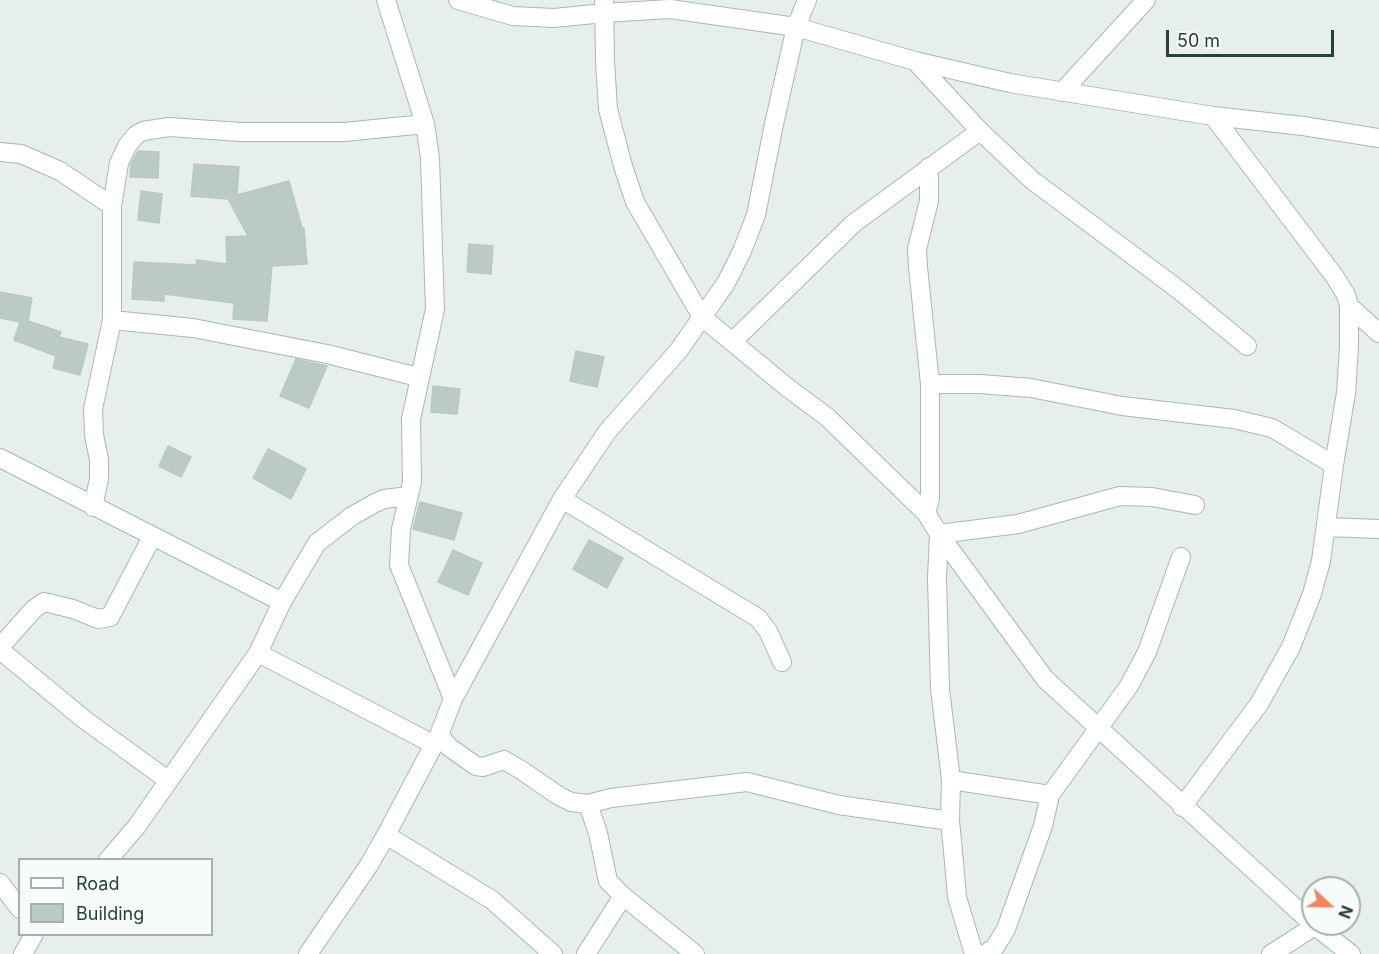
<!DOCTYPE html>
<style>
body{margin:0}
#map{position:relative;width:1379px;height:954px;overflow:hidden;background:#e6efeb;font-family:Inter,sans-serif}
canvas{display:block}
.legend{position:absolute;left:18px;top:858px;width:195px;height:78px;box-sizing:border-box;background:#f7fbf9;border:2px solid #a3b1ad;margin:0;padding:8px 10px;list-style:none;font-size:18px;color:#24423a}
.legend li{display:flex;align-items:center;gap:12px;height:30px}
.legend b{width:30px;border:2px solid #a3b1ad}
.north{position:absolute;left:1301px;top:876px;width:60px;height:60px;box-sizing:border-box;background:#f7fbf9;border:2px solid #a3b1ad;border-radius:50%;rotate:112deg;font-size:16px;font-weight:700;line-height:24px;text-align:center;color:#24423a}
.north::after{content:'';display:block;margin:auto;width:21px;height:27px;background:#f4845f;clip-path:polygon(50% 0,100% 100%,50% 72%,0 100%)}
.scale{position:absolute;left:1166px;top:30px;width:168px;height:27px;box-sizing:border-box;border:3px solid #24423a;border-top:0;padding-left:8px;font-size:18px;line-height:21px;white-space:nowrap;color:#24423a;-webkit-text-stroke:4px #f7fbf9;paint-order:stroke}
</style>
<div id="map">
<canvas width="1379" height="954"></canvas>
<ul class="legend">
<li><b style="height:8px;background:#fff"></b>Road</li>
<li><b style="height:16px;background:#bbcac4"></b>Building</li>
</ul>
<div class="north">N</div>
<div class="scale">50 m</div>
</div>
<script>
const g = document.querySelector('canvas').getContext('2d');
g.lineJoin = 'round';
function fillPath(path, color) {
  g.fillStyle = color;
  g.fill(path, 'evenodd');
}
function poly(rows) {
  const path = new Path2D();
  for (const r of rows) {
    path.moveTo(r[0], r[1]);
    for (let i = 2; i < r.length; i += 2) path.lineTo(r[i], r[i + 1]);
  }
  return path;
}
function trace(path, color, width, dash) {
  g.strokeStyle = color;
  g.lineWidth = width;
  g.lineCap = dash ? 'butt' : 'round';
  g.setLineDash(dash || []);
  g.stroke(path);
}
const building = poly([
 [138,151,159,152,158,178,130,177,131,164,138,151],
 [194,164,239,167,237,195,289,181,302,228,304,228,307,264,272,266,267,321,233,319,234,303,164,294,164,301,132,299,134,262,196,265,197,260,227,264,226,237,248,236,228,199,191,196,194,164],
 [141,191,162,194,159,223,138,220,141,191],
 [469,244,493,246,491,274,467,272,469,244],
 [0,292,32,298,28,321,61,332,59,337,88,344,80,375,53,368,56,356,14,340,20,322,0,318,0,292],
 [576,351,604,357,597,387,570,381,576,351],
 [296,359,327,366,309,408,280,396,296,359],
 [433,386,460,389,457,414,431,412,433,386],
 [168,446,191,457,181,477,159,466,168,446],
 [268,449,306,469,291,499,253,478,268,449],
 [420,502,462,513,454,540,413,529,420,502],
 [589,540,623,558,607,588,573,569,589,540],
 [453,550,482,563,468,595,438,582,453,550]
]);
fillPath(building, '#bbcac4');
trace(building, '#b8c9c2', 1.5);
const minor = poly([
 [386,0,425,124,430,158,434,280,435,309,411,419,412,482,401,529,399,565,453,699],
 [604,0,605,61,608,109,623,166,635,202,702,317,788,388,827,417,926,513,939,534,1045,679,1315,926,1351,954],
 [915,61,980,131,1032,180,1179,290,1247,346],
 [1062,92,1146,0],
 [0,152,21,154,60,171,112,206],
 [1349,306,1379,333],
 [112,320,112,206,119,163,127,146,136,135,143,131,169,127,240,132,344,132,425,124],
 [732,342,854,223,980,131],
 [930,384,980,384,1031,388,1122,406,1234,419,1272,428,1334,465],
 [0,458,282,602],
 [409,496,384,499,375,503,352,516,317,543,282,602,258,653,433,744],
 [562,499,758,618,768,631,782,662],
 [93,507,99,479,99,460,94,435,93,409,112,320,193,328,327,354,418,377],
 [926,513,930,499,930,384,918,267,917,249,929,201,929,167],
 [1326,527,1379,529],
 [0,647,34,609,44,602,73,609,98,619,110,617,152,537],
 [0,650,85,720,169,781],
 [439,735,449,747,476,766,483,767,504,760,521,770,559,796,571,802,588,804],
 [951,780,1050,795],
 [1182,807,1259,704,1291,647,1312,594,1321,561,1334,465,1346,393,1349,346,1349,306,1346,295,1335,277,1213,116],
 [386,835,492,900,553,954],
 [108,860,137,826,258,653],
 [0,883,20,909],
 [23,954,34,934],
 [308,954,369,865,386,835,439,735,453,699,562,499,607,432,679,350,726,283,742,251,756,215,774,124,796,27,807,0],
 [586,954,623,896],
 [695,954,623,896,608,881,598,833,588,804,611,798,747,782,839,805,950,821],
 [974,954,957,897,953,851,950,821,951,780,940,689,937,578,939,534,1018,524,1120,496,1152,497,1195,505],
 [985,954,995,947,1006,929,1043,826,1050,795,1129,686,1147,652,1181,557],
 [1271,954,1315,926]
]);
const tertiary = poly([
 [458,0,513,16,554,18,604,13,670,9,796,27,915,61,1010,83,1213,116,1303,126,1379,138]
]);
trace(minor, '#a8b8b2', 20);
trace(tertiary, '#a8b8b2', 20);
trace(minor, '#fff', 18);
trace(tertiary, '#fff', 18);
</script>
